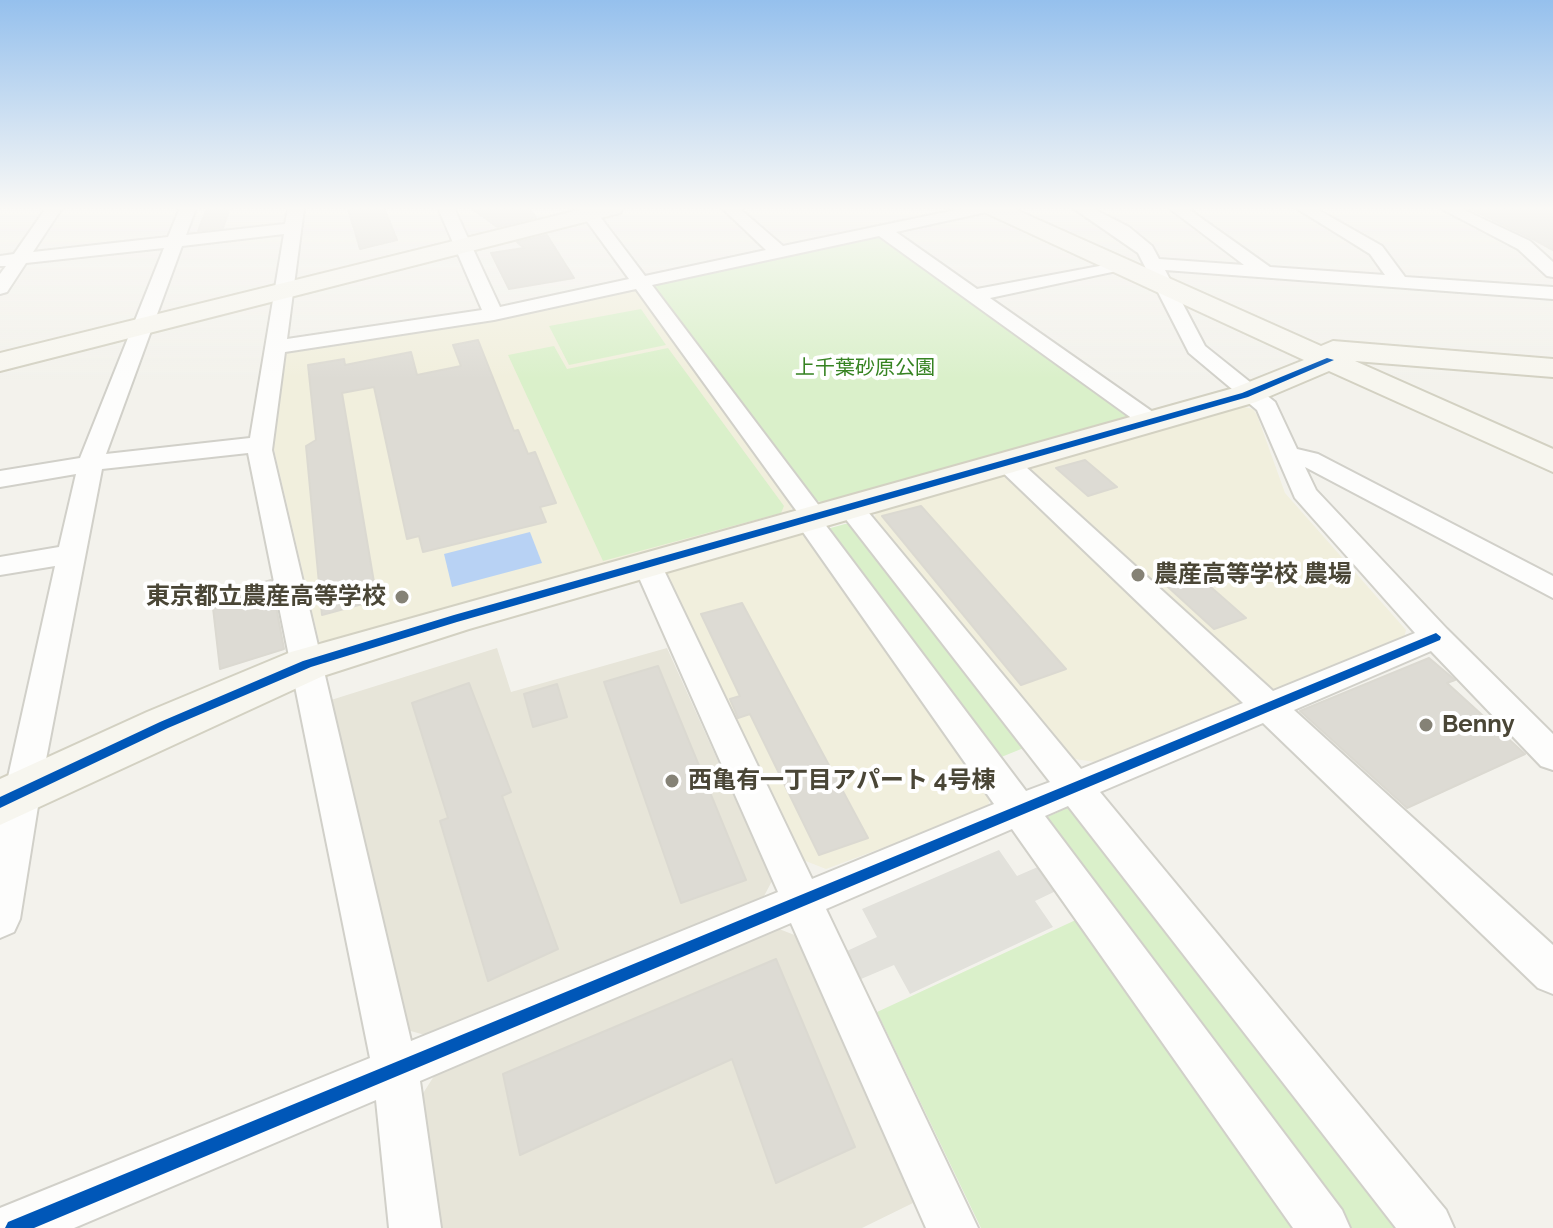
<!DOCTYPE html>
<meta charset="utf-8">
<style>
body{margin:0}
canvas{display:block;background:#f3f2ec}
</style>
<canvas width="1553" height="1228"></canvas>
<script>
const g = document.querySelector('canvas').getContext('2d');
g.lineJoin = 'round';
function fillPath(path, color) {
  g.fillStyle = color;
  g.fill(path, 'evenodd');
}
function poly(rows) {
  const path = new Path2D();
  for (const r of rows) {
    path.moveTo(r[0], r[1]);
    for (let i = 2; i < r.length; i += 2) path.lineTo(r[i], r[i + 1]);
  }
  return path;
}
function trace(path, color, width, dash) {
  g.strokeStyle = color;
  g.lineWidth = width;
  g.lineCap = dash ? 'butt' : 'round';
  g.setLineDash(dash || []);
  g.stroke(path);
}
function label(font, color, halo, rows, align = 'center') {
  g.font = font + ' Raleway,"Noto Sans JP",sans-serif';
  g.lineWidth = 8;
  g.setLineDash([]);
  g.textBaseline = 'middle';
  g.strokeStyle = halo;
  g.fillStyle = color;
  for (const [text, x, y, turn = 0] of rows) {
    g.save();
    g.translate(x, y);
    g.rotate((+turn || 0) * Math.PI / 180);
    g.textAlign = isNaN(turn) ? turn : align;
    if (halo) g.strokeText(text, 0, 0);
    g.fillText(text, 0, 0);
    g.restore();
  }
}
fillPath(poly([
 [497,648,511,692,667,648,772,881,763,898,774,927,797,936,913,1203,862,1228,436,1228,420,1098,436,1073,425,1035,407,1030,331,700]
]), '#e7e5d9');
fillPath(poly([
 [629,288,636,290,793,506,788,515,798,533,808,537,992,793,987,809,826,869,803,860,654,553,330,643,319,641,272,441,285,354,295,348],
 [1240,406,1253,409,1257,415,1285,493,1406,630,1404,638,1095,762,1068,758,873,520,879,506]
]), '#f1efdd');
fillPath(poly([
 [876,234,884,236,1133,412,1131,420,828,503,816,501,655,287,658,282],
 [641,309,666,345,569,365,549,326],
 [554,346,567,369,668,348,784,506,781,513,603,561,508,355],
 [845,524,854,524,1031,745,994,760,827,529],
 [1069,807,1083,811,1413,1228,1339,1228,1043,819],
 [1080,918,1305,1228,981,1228,877,1012]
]), '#daf0ca');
fillPath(poly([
 [999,850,1017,876,1040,866,1058,890,1035,901,1053,927,910,994,894,965,861,979,847,951,877,937,862,909]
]), '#e2e1db');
fillPath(poly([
 [530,532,542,563,452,587,444,554]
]), '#b8d2f4');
const building = poly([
 [207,208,230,208,223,228,198,231,207,208],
 [348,208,384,208,397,240,360,249,348,208],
 [471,208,529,208,536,218,497,227,471,208],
 [1468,208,1553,208,1553,250,1531,238,1468,208],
 [547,235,574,278,509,289,491,253,524,248,517,242,547,235],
 [478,340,514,431,518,430,528,454,535,452,556,503,540,507,546,522,423,552,419,536,407,539,374,387,342,393,377,600,322,615,306,446,316,440,308,365,344,359,345,365,411,352,417,375,461,366,453,345,478,340],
 [1085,460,1117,487,1088,496,1056,468,1085,460],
 [921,506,1066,669,1021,685,882,516,921,506],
 [1188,567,1246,618,1214,629,1157,577,1188,567],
 [271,580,284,649,220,669,213,608,221,606,219,595,271,580],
 [742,603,868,838,819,855,750,714,738,718,730,699,740,696,701,614,742,603],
 [1429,658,1455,680,1447,683,1525,754,1407,808,1300,711,1429,658],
 [658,666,746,880,681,903,604,682,658,666],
 [469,683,511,792,502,796,558,949,488,981,440,821,448,818,412,703,469,683],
 [557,684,567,717,533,727,524,694,557,684],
 [776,959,855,1147,776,1183,732,1059,520,1155,503,1074,776,959]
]);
fillPath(building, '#dddbd4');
trace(building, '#dbd9d1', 2);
const street = poly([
 [46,208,62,208,33,252,168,237,180,208,196,208,186,235,285,224,288,208,304,208,287,339,482,310,438,208,454,208,500,307,629,279,581,213,589,208,595,210,645,276,766,250,722,208,739,208,783,246,965,208,993,208,991,211,896,232,977,289,1126,261,1126,269,990,298,1160,417,1164,422,1152,429,1144,427,879,236,652,285,823,511,827,517,824,523,1026,791,1050,782,841,513,837,507,841,501,859,501,1081,769,1243,703,997,467,994,462,997,457,1015,457,1273,691,1415,633,1295,498,1257,410,1189,353,1138,253,1073,208,1092,208,1129,227,1152,246,1159,259,1244,265,1169,208,1187,208,1270,267,1385,275,1370,254,1296,208,1315,208,1382,246,1405,277,1553,287,1553,299,1165,270,1205,346,1275,402,1297,449,1318,454,1553,576,1553,598,1305,467,1316,490,1447,629,1553,734,1553,770,1541,766,1431,651,1294,710,1553,945,1553,994,1538,988,1263,723,1100,792,1446,1210,1454,1228,1396,1228,1068,806,1045,816,1342,1210,1350,1228,1293,1228,1012,829,826,909,978,1228,926,1228,791,923,420,1081,441,1228,389,1228,376,1100,74,1228,0,1228,0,1208,370,1058,248,453,102,469,43,775,20,919,14,932,0,938,0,813,55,566,0,575,0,557,59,547,76,474,0,487,0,471,80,458,164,248,26,263,7,292,0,294,0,274,6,266,0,266,0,256,14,254,46,208],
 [284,234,250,438,106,454,182,246,284,234],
 [636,289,798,513,794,519,798,525,994,804,812,879,661,564,657,557,637,557,633,564,778,892,411,1041,272,450,285,352,494,320,636,289],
 [1440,208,1460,208,1530,241,1553,262,1553,277,1547,276,1518,249,1440,208]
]);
const secondary = poly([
 [587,208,623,208,620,213,0,371,0,353,587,208],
 [983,208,1012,208,1321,346,1333,341,1553,359,1553,377,1355,361,1553,449,1553,472,1329,371,1256,402,469,629,323,676,0,825,0,779,147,712,291,652,1234,388,1304,360,986,213,983,208]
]);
trace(street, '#d1d0c9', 4);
trace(secondary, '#d3d1c2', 4);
fillPath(street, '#fdfdfc');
fillPath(secondary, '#f7f6ef');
fillPath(poly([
 [1327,358,1334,360,1248,397,457,622,311,667,168,728,0,808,0,797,160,722,303,661,454,615,1242,393,1327,358],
 [1436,633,1441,637,1440,640,34,1228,5,1228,8,1222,1436,633]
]), '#0057b8');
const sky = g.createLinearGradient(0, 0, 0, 379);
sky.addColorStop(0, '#95c0ed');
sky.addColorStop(0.55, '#faf9f6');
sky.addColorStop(1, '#faf9f600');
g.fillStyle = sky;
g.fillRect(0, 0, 1553, 379);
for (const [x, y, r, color] of [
 [1138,575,8,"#858276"],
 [402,597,8,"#858276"],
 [1426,725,8,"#858276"],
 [672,781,8,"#858276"]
]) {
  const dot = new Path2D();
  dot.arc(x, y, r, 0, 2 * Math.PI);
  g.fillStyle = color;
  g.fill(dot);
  trace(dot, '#fff', 3);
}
label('20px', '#368322', '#fff', [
 ["上千葉砂原公園",865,368]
]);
label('bold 24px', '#4a4636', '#fff', [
 ["農産高等学校 農場",1154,575],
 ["東京都立農産高等学校",386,597,"right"],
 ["Benny",1442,725],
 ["西亀有一丁目アパート 4号棟",688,781]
], 'left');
</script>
